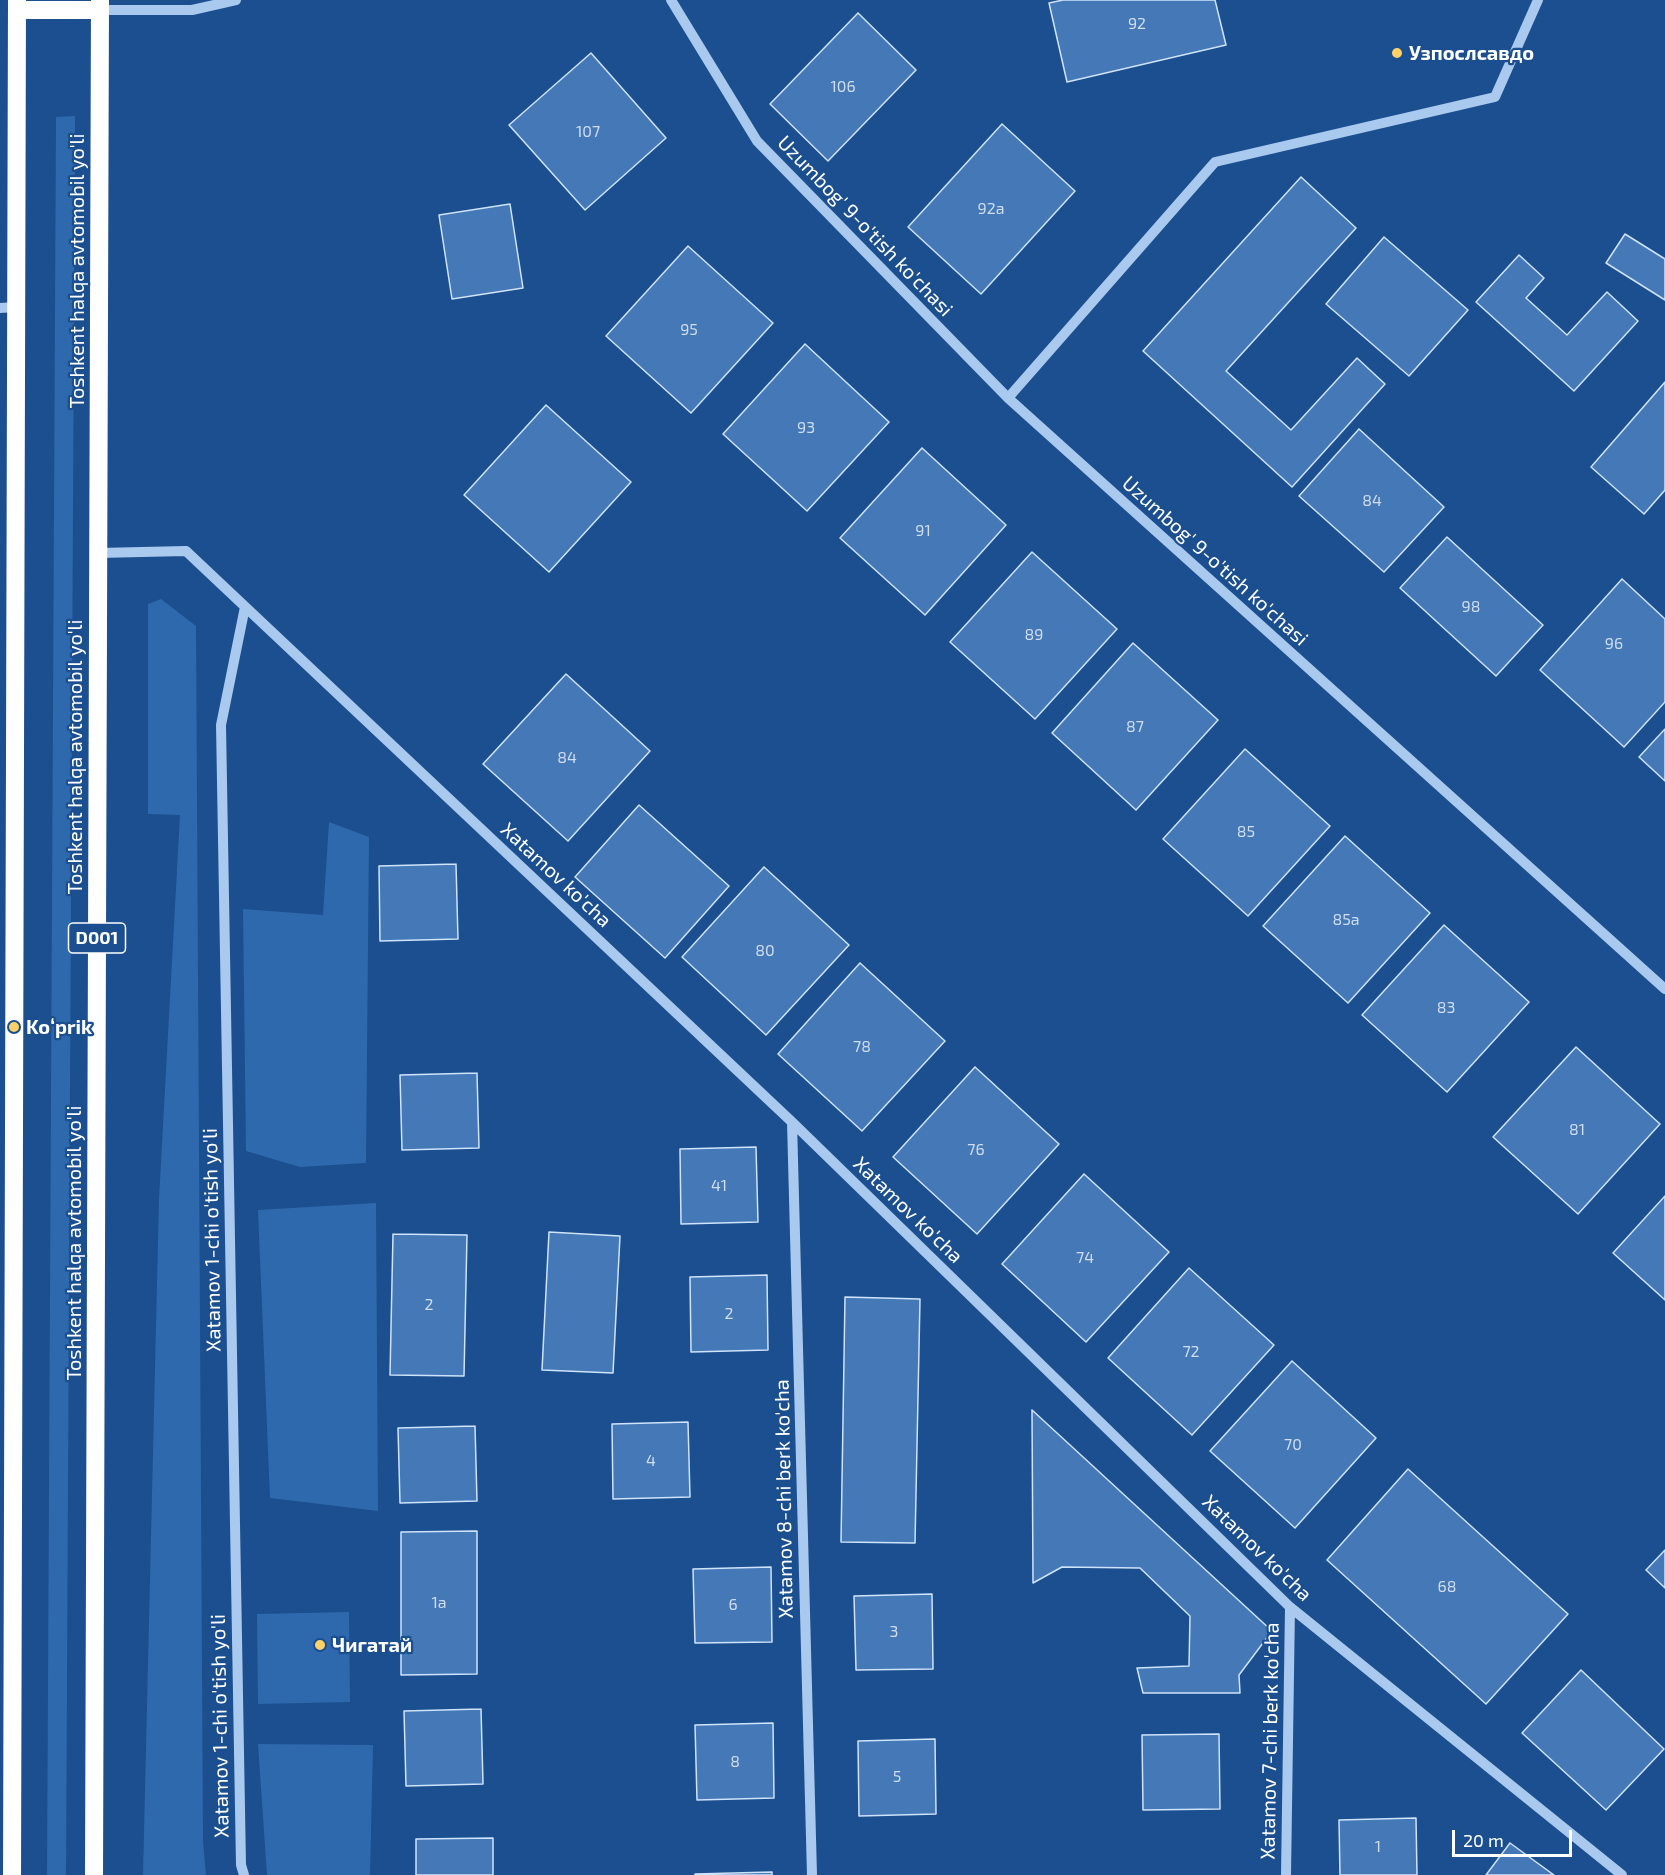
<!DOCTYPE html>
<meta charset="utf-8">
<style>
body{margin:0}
#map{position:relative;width:1665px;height:1875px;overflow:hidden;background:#1b4f8f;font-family:"Exo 2",sans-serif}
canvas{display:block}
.scale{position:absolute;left:1452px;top:1830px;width:120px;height:27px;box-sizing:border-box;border:3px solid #fff;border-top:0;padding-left:8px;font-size:18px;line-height:21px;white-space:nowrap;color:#fff;-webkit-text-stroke:4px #1b4f8f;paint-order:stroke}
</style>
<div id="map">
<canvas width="1665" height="1875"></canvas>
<div class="scale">20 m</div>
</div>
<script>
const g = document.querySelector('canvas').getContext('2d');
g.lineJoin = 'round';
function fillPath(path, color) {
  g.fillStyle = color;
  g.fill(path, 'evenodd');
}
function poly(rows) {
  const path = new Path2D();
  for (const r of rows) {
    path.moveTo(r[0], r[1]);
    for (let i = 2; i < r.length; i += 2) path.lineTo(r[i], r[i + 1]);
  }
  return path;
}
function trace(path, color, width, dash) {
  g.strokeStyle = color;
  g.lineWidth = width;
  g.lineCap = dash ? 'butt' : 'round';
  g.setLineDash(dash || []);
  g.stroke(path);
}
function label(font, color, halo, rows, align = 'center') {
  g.font = font + ' "Exo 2",sans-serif';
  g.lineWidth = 4.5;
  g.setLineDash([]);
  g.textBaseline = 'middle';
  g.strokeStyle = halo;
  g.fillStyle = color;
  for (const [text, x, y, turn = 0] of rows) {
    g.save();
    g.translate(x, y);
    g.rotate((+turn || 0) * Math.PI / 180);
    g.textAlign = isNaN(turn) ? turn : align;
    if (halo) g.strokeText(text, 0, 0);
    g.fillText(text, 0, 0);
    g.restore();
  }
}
fillPath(poly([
 [75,116,66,1875,47,1875,56,117],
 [161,599,196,626,203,1842,206,1875,143,1875,159,1199,180,815,148,814,148,604],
 [329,822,369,837,366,1163,300,1167,246,1151,243,909,323,915],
 [376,1203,378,1511,270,1498,258,1210],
 [349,1612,350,1702,258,1704,257,1614],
 [258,1744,373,1745,370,1875,267,1875]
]), '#2e69ad');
const building = poly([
 [1063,0,1215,0,1226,45,1067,82,1049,3,1063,0],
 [858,13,916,70,828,161,770,104,858,13],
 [591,53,666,138,585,210,509,125,591,53],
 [1002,124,1075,191,981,294,908,227,1002,124],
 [1301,177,1356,228,1226,371,1291,430,1357,358,1385,384,1292,487,1143,351,1301,177],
 [510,204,523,288,452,299,439,215,510,204],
 [1625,234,1665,259,1665,300,1606,263,1625,234],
 [1384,237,1468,310,1409,376,1326,304,1384,237],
 [688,246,773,323,691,413,606,336,688,246],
 [1519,255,1544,278,1526,298,1567,335,1607,292,1638,321,1574,391,1476,302,1519,255],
 [805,344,889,422,807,511,723,434,805,344],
 [1665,382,1665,490,1644,514,1591,467,1665,382],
 [546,405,631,482,549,572,464,495,546,405],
 [1359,429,1444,507,1384,572,1299,496,1359,429],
 [922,448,1006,525,925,615,840,538,922,448],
 [1447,537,1543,625,1496,676,1400,588,1447,537],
 [1032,552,1117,629,1035,719,950,642,1032,552],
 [1622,579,1665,619,1665,702,1624,747,1540,670,1622,579],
 [1133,643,1218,720,1136,810,1052,733,1133,643],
 [566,674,650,751,568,841,483,764,566,674],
 [1665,729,1665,781,1639,757,1665,729],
 [1245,749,1330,826,1248,916,1163,839,1245,749],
 [639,805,729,886,665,958,575,877,639,805],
 [1345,836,1430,913,1348,1003,1263,926,1345,836],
 [456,864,458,939,380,941,379,866,456,864],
 [764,867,849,945,766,1035,682,957,764,867],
 [1444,925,1529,1002,1447,1092,1362,1015,1444,925],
 [860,963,945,1041,862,1131,778,1054,860,963],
 [1576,1047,1660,1124,1578,1214,1493,1137,1576,1047],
 [975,1067,1059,1144,977,1234,893,1157,975,1067],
 [477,1073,479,1148,402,1150,400,1075,477,1073],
 [756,1147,758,1222,681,1224,680,1149,756,1147],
 [1084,1174,1169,1252,1086,1342,1002,1264,1084,1174],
 [1665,1196,1665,1300,1613,1253,1665,1196],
 [549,1232,620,1236,613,1373,542,1370,549,1232],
 [393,1234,467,1235,464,1376,390,1375,393,1234],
 [1189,1268,1274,1345,1192,1435,1108,1358,1189,1268],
 [767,1275,768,1350,691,1352,690,1277,767,1275],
 [845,1297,920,1299,915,1543,841,1542,845,1297],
 [1292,1361,1376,1438,1295,1528,1210,1451,1292,1361],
 [1032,1410,1272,1631,1239,1675,1240,1693,1143,1693,1137,1668,1189,1666,1190,1616,1140,1568,1062,1567,1033,1583,1032,1410],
 [688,1422,690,1497,613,1499,612,1424,688,1422],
 [475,1426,477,1501,400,1503,398,1428,475,1426],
 [1408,1469,1568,1614,1486,1704,1327,1560,1408,1469],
 [477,1531,477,1674,401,1675,401,1532,477,1531],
 [1665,1550,1665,1588,1646,1570,1665,1550],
 [771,1567,772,1642,695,1643,693,1569,771,1567],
 [932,1594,933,1669,856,1670,854,1596,932,1594],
 [1581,1670,1664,1749,1606,1810,1522,1733,1581,1670],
 [481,1709,483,1784,406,1786,404,1711,481,1709],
 [773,1723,774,1798,697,1800,695,1725,773,1723],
 [1219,1734,1220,1809,1143,1810,1142,1735,1219,1734],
 [935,1739,936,1814,859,1816,858,1741,935,1739],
 [1416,1818,1417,1875,1340,1875,1339,1820,1416,1818],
 [493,1838,493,1875,416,1875,416,1839,493,1838],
 [1510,1843,1554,1875,1486,1875,1510,1843],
 [772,1872,772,1875,695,1875,695,1874,772,1872]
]);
fillPath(building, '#4478b7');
trace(building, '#cfe3fa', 1.5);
trace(poly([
 [671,0,757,141,1008,398,1665,989],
 [100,10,192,10,236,0],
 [0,308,16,307],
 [1008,398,1215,162,1495,97,1538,0],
 [98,553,186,551,792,1122,1290,1607,1622,1875],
 [792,1122,812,1875],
 [244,1875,241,1865,221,725,245,607],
 [1286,1875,1290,1607]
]), '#a9c9ee', 10);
trace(poly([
 [17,10,100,10],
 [12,1875,17,0],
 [94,1875,100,0]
]), '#fff', 18);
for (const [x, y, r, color] of [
 [1397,53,6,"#ffd166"],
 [14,1027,6,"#ffd166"],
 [320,1645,6,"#ffd166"]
]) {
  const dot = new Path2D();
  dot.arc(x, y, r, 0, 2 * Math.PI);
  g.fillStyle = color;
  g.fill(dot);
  trace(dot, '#1b4f8f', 2);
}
label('16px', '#d0dded', null, [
 ["92",1137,24],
 ["106",843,87],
 ["107",588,132],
 ["92a",991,209],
 ["95",689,330],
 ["93",806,428],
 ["84",1372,501],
 ["91",923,531],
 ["98",1471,607],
 ["89",1034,635],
 ["96",1614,644],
 ["87",1135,727],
 ["84",567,758],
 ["85",1246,832],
 ["85a",1346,920],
 ["80",765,951],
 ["83",1446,1008],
 ["78",862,1047],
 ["81",1577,1130],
 ["76",976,1150],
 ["41",719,1186],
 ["74",1085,1258],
 ["2",429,1305],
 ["2",729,1314],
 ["72",1191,1352],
 ["70",1293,1445],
 ["4",651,1461],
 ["68",1447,1587],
 ["1а",439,1603],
 ["6",733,1605],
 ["3",894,1632],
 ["8",735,1762],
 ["5",897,1777],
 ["1",1378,1847]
]);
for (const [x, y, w] of [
 [97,938,57]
]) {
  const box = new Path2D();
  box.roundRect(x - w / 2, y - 15, w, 30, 4.5);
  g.fillStyle = '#1b4f8f';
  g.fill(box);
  trace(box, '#fff', 1.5);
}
label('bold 18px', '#fff', null, [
 ["D001",97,938]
]);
label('bold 20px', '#fff', '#1b4f8f', [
 ["Узпослсавдо",1409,53],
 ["Koʻprik",26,1027],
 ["Чигатай",332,1645]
], 'left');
label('20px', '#fff', '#1b4f8f', [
 ["Uzumbog' 9-o'tish ko'chasi",865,226,46],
 ["Toshkent halqa avtomobil yo'li",77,271,-90],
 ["Uzumbog' 9-o'tish ko'chasi",1215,561,42],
 ["Toshkent halqa avtomobil yo'li",75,757,-90],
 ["Xatamov ko'cha",556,875,43],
 ["Xatamov ko'cha",908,1210,44],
 ["Xatamov 1-chi o'tish yo'li",212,1240,-91],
 ["Toshkent halqa avtomobil yo'li",74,1243,-90],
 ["Xatamov 8-chi berk ko'cha",784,1499,-91],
 ["Xatamov ko'cha",1257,1548,44],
 ["Xatamov 1-chi o'tish yo'li",220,1726,-91],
 ["Xatamov 7-chi berk ko'cha",1270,1741,-89]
]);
</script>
